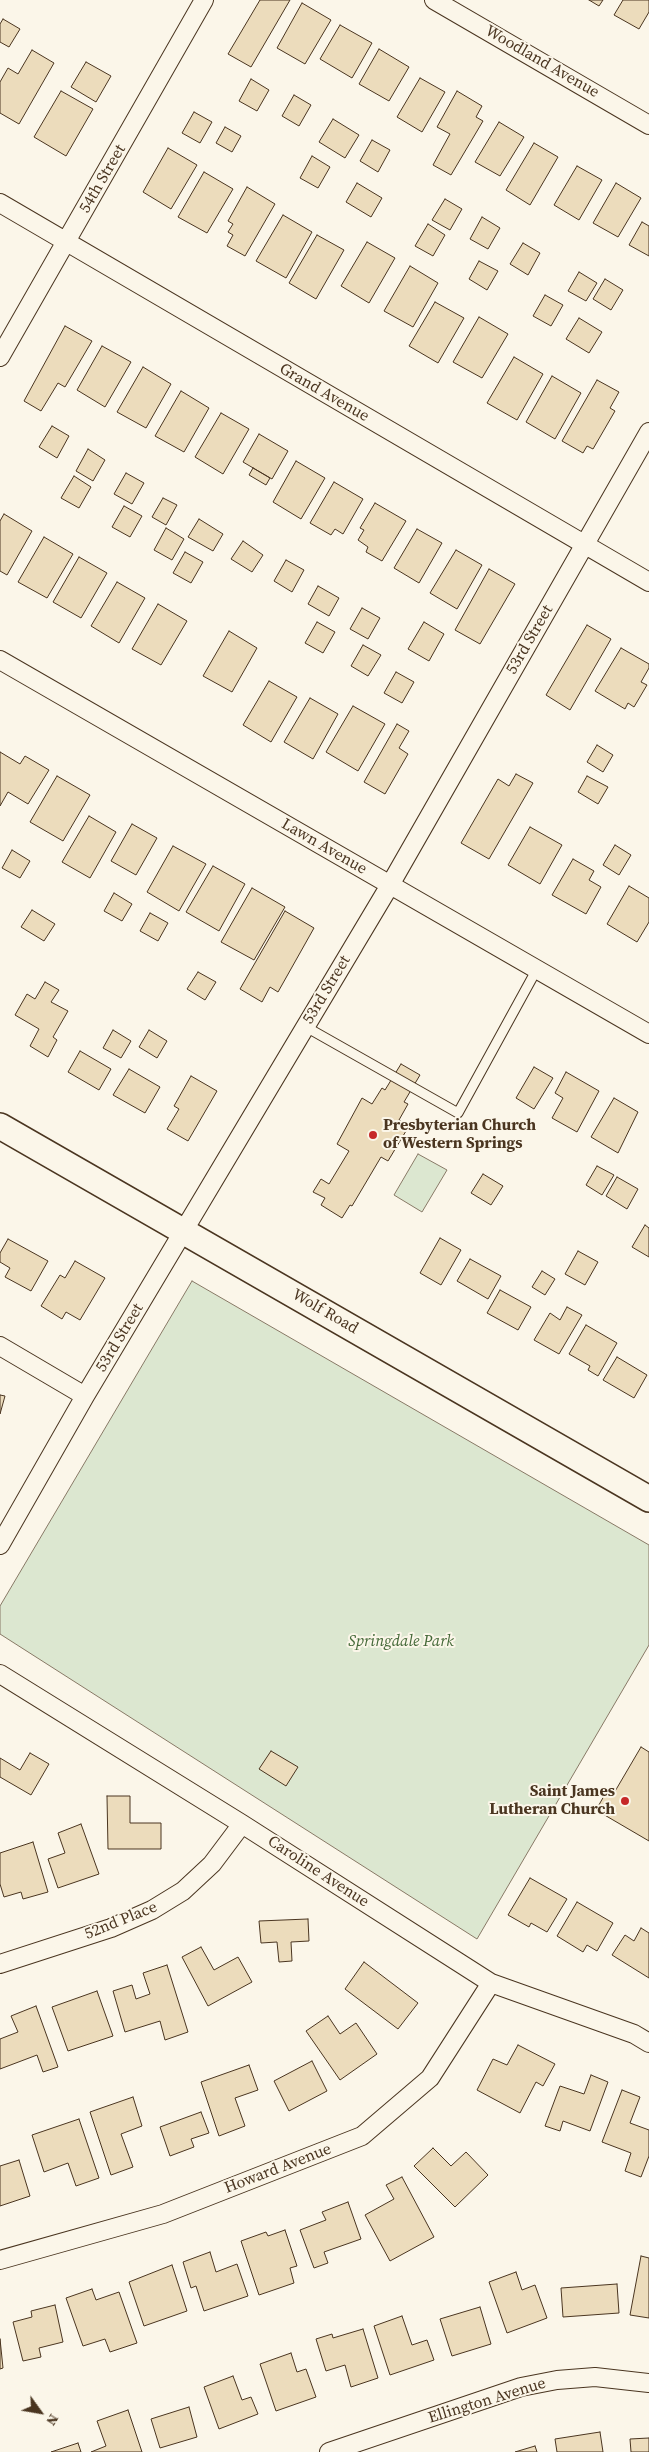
<!DOCTYPE html>
<style>
body{margin:0}
#map{position:relative;width:649px;height:2452px;overflow:hidden;background:#fbf6e9;font-family:"Source Serif 4",serif}
canvas{display:block}
.north{position:absolute;left:15px;top:2387px;width:50px;height:50px;-webkit-text-stroke:4px #fbf6e9;paint-order:stroke;rotate:122deg;font-size:14px;font-weight:700;line-height:20px;text-align:center;color:#4a3520}
.north::after{content:'';display:block;margin:auto;width:18px;height:22px;background:#4a3520;clip-path:polygon(50% 0,100% 100%,50% 72%,0 100%)}
</style>
<div id="map">
<canvas width="649" height="2452"></canvas>
<div class="north">N</div>
</div>
<script>
const g = document.querySelector('canvas').getContext('2d');
g.lineJoin = 'round';
function fillPath(path, color) {
  g.fillStyle = color;
  g.fill(path, 'evenodd');
}
function poly(rows) {
  const path = new Path2D();
  for (const r of rows) {
    path.moveTo(r[0], r[1]);
    for (let i = 2; i < r.length; i += 2) path.lineTo(r[i], r[i + 1]);
  }
  return path;
}
function trace(path, color, width, dash) {
  g.strokeStyle = color;
  g.lineWidth = width;
  g.lineCap = dash ? 'butt' : 'round';
  g.setLineDash(dash || []);
  g.stroke(path);
}
function label(font, color, halo, rows, align = 'center') {
  g.font = font + ' "Source Serif 4",serif';
  g.lineWidth = 4;
  g.setLineDash([]);
  g.textBaseline = 'middle';
  g.strokeStyle = halo;
  g.fillStyle = color;
  for (const [text, x, y, turn = 0] of rows) {
    g.save();
    g.translate(x, y);
    g.rotate((+turn || 0) * Math.PI / 180);
    g.textAlign = isNaN(turn) ? turn : align;
    if (halo) g.strokeText(text, 0, 0);
    g.fillText(text, 0, 0);
    g.restore();
  }
}
const green = poly([
 [418,1154,447,1170,422,1212,394,1195,418,1154],
 [192,1281,649,1545,649,1645,477,1939,0,1634,0,1606,192,1281]
]);
fillPath(green, '#dce7d0');
trace(green, '#887966', 1);
const building = poly([
 [260,0,290,0,251,67,228,54,260,0],
 [589,0,603,0,599,6,589,0],
 [623,0,649,0,649,12,639,29,614,15,623,0],
 [302,3,331,20,305,64,277,48,302,3],
 [3,19,20,29,9,47,0,42,0,24,3,19],
 [340,25,372,43,352,78,320,59,340,25],
 [379,49,409,67,389,101,359,84,379,49],
 [32,50,54,63,19,124,0,113,0,82,8,68,18,74,32,50],
 [86,62,111,76,96,102,71,87,86,62],
 [420,78,445,92,422,132,397,117,420,78],
 [251,79,269,90,257,111,239,101,251,79],
 [61,91,93,109,66,156,34,137,61,91],
 [457,91,482,106,476,117,483,121,451,175,433,165,450,134,437,127,457,91],
 [294,95,311,105,299,126,282,116,294,95],
 [194,112,212,122,200,143,182,133,194,112],
 [333,119,359,135,345,158,319,142,333,119],
 [499,122,524,137,500,176,475,162,499,122],
 [225,127,241,136,232,152,216,143,225,127],
 [372,140,390,150,378,172,360,161,372,140],
 [534,143,558,157,530,205,506,190,534,143],
 [168,148,197,165,171,209,143,192,168,148],
 [312,156,330,167,318,188,300,178,312,156],
 [577,166,602,180,579,220,554,205,577,166],
 [204,172,233,189,207,233,178,217,204,172],
 [357,183,382,198,371,217,346,202,357,183],
 [616,183,641,198,618,237,593,223,616,183],
 [247,187,275,204,245,256,227,246,233,235,228,232,233,224,228,221,247,187],
 [445,199,462,209,450,230,432,220,445,199],
 [283,215,312,232,286,278,256,261,283,215],
 [482,217,500,228,488,249,470,239,482,217],
 [642,222,649,226,649,256,629,245,642,222],
 [428,224,445,235,433,256,415,246,428,224],
 [317,235,344,250,316,299,289,283,317,235],
 [367,242,395,258,369,303,341,286,367,242],
 [523,243,540,253,528,275,510,264,523,243],
 [479,261,498,271,487,290,469,279,479,261],
 [410,266,438,283,413,327,384,311,410,266],
 [579,272,597,283,586,301,568,291,579,272],
 [605,279,623,290,611,310,593,299,605,279],
 [545,295,563,305,551,326,533,316,545,295],
 [435,302,464,318,438,363,409,346,435,302],
 [479,317,508,334,482,378,453,362,479,317],
 [579,318,602,332,589,353,566,339,579,318],
 [65,326,92,341,65,387,58,383,41,411,24,401,65,326],
 [102,346,131,362,105,407,77,390,102,346],
 [514,357,543,374,517,420,487,403,514,357],
 [143,367,171,384,146,428,117,412,143,367],
 [552,376,581,393,555,439,526,422,552,376],
 [597,380,619,392,610,408,615,411,593,449,587,446,583,453,562,441,597,380],
 [181,391,209,408,184,452,155,436,181,391],
 [221,413,249,429,223,474,195,457,221,413],
 [52,426,69,436,57,458,39,447,52,426],
 [259,434,288,451,272,479,243,462,259,434],
 [88,449,105,460,93,481,76,471,88,449],
 [296,461,325,478,301,519,273,502,296,461],
 [253,468,270,478,266,485,249,475,253,468],
 [126,473,144,483,132,504,114,494,126,473],
 [74,476,91,487,79,508,61,498,74,476],
 [334,482,363,499,343,534,335,529,331,535,310,523,334,482],
 [163,498,177,505,166,525,152,517,163,498],
 [375,503,406,521,382,561,366,552,368,547,358,540,364,530,360,528,375,503],
 [124,506,142,516,130,537,112,527,124,506],
 [4,514,32,531,7,575,0,571,0,521,4,514],
 [199,519,223,534,213,551,188,537,199,519],
 [166,528,184,539,172,560,154,550,166,528],
 [417,529,442,543,419,583,394,568,417,529],
 [44,537,73,554,47,598,18,582,44,537],
 [243,541,263,555,252,572,231,559,243,541],
 [456,550,482,565,457,609,430,593,456,550],
 [185,552,203,562,191,583,173,573,185,552],
 [79,557,107,573,81,618,53,602,79,557],
 [286,560,304,570,292,592,274,581,286,560],
 [489,569,515,584,480,644,455,630,489,569],
 [117,582,145,598,119,643,91,626,117,582],
 [318,586,339,598,329,616,308,604,318,586],
 [158,604,187,621,161,665,132,649,158,604],
 [362,608,380,618,368,639,350,629,362,608],
 [317,622,335,632,323,653,305,643,317,622],
 [424,622,444,634,429,661,408,649,424,622],
 [587,625,611,639,570,710,546,695,587,625],
 [229,631,257,648,232,692,203,676,229,631],
 [363,645,381,655,368,676,351,666,363,645],
 [621,648,649,664,649,668,641,682,647,685,634,707,628,703,625,709,595,691,621,648],
 [396,672,414,682,402,703,384,693,396,672],
 [269,681,297,697,271,742,243,725,269,681],
 [310,698,338,714,313,759,284,742,310,698],
 [353,706,385,724,358,771,326,752,353,706],
 [397,724,409,731,399,748,408,754,385,794,364,782,397,724],
 [597,745,613,755,603,772,587,762,597,745],
 [0,752,20,764,25,756,49,770,28,804,8,792,0,806,0,752],
 [516,774,533,783,489,859,461,843,498,779,509,786,516,774],
 [57,776,90,795,63,841,30,822,57,776],
 [587,776,608,787,598,804,578,792,587,776],
 [89,816,116,832,90,878,62,862,89,816],
 [132,824,157,838,136,875,111,861,132,824],
 [530,827,562,845,540,884,508,865,530,827],
 [615,845,631,855,619,875,603,865,615,845],
 [173,846,206,864,179,911,147,892,173,846],
 [12,850,30,861,20,878,2,868,12,850],
 [573,859,594,871,589,880,601,887,586,914,552,895,573,859],
 [213,866,245,884,219,931,186,912,213,866],
 [629,886,649,898,649,922,637,942,607,924,629,886],
 [252,888,285,907,254,960,221,942,252,888],
 [114,893,132,904,122,921,104,911,114,893],
 [32,910,55,924,44,941,21,927,32,910],
 [285,911,314,928,278,992,270,987,262,1002,240,989,285,911],
 [150,913,168,923,158,941,140,931,150,913],
 [198,972,216,982,205,1000,187,989,198,972],
 [45,982,59,990,51,1002,68,1011,53,1037,57,1040,48,1057,30,1046,39,1029,15,1015,27,994,35,999,45,982],
 [113,1030,131,1041,121,1058,103,1048,113,1030],
 [149,1030,167,1041,157,1058,139,1047,149,1030],
 [80,1051,111,1069,99,1090,68,1072,80,1051],
 [401,1064,420,1075,404,1102,408,1104,399,1120,409,1126,388,1161,381,1157,352,1206,350,1205,342,1218,321,1205,325,1198,313,1192,321,1179,329,1184,349,1151,337,1144,362,1098,372,1104,382,1088,385,1090,401,1064],
 [534,1067,553,1078,534,1109,516,1098,534,1067],
 [129,1069,160,1087,145,1113,113,1095,129,1069],
 [566,1072,599,1091,577,1132,552,1118,563,1098,555,1093,566,1072],
 [191,1076,217,1091,188,1141,167,1129,179,1109,174,1106,191,1076],
 [614,1098,638,1112,618,1153,591,1137,614,1098],
 [597,1166,614,1175,602,1195,586,1185,597,1166],
 [483,1174,503,1186,491,1205,471,1193,483,1174],
 [617,1177,638,1189,627,1209,606,1196,617,1177],
 [645,1225,649,1228,649,1257,632,1247,645,1225],
 [440,1238,461,1250,441,1285,420,1273,440,1238],
 [8,1239,48,1261,31,1291,5,1277,10,1268,0,1262,0,1253,8,1239],
 [578,1251,598,1262,585,1285,565,1274,578,1251],
 [470,1259,501,1276,488,1299,457,1281,470,1259],
 [75,1261,105,1278,80,1320,66,1312,62,1319,41,1306,60,1275,65,1278,75,1261],
 [542,1271,555,1279,545,1295,532,1287,542,1271],
 [500,1290,531,1307,518,1330,487,1313,500,1290],
 [567,1307,582,1315,559,1354,534,1340,550,1313,560,1320,567,1307],
 [586,1325,617,1343,598,1376,588,1370,590,1366,569,1354,586,1325],
 [617,1357,647,1375,634,1398,603,1380,617,1357],
 [0,1395,5,1396,0,1414,0,1395],
 [641,1747,649,1752,649,1841,596,1810,608,1789,614,1793,641,1747],
 [271,1751,298,1767,286,1786,259,1769,271,1751],
 [30,1753,49,1764,31,1795,0,1777,0,1758,20,1770,30,1753],
 [107,1796,130,1796,130,1823,161,1823,161,1849,108,1849,107,1796],
 [81,1824,99,1874,58,1888,48,1859,65,1853,58,1833,81,1824],
 [33,1842,48,1892,23,1899,21,1892,4,1897,0,1884,0,1853,33,1842],
 [530,1878,567,1899,547,1932,531,1923,529,1927,508,1915,530,1878],
 [577,1902,613,1923,597,1951,587,1945,583,1952,557,1936,577,1902],
 [308,1919,309,1941,291,1942,292,1961,279,1962,277,1942,261,1943,259,1921,308,1919],
 [641,1928,649,1933,649,1978,612,1955,625,1935,634,1941,641,1928],
 [201,1947,214,1970,238,1957,252,1982,208,2006,182,1957,201,1947],
 [364,1962,418,2003,398,2029,345,1989,364,1962],
 [167,1965,188,2032,165,2040,160,2021,125,2032,113,1991,132,1985,136,1999,150,1994,143,1973,167,1965],
 [97,1991,113,2036,68,2051,52,2007,97,1991],
 [36,2006,58,2067,43,2072,37,2055,0,2069,0,2039,18,2032,11,2016,36,2006],
 [328,2016,340,2034,356,2023,377,2054,340,2080,306,2031,328,2016],
 [518,2045,555,2064,543,2086,536,2082,520,2113,477,2090,493,2059,507,2065,518,2045],
 [312,2061,327,2091,289,2111,274,2081,312,2061],
 [249,2065,258,2090,235,2098,245,2126,219,2136,201,2082,249,2065],
 [591,2075,608,2082,590,2131,563,2121,560,2131,545,2126,560,2086,584,2094,591,2075],
 [622,2090,640,2097,630,2123,649,2130,649,2156,641,2177,625,2171,631,2153,602,2142,622,2090],
 [133,2097,142,2126,121,2134,133,2167,111,2175,90,2112,133,2097],
 [201,2112,209,2133,191,2139,194,2147,170,2156,160,2127,201,2112],
 [79,2119,99,2178,76,2186,68,2163,44,2172,32,2135,79,2119],
 [433,2148,451,2166,466,2152,488,2175,455,2207,414,2166,433,2148],
 [19,2160,30,2196,0,2206,0,2166,19,2160],
 [402,2177,434,2237,390,2261,365,2215,394,2199,386,2185,402,2177],
 [348,2202,361,2239,324,2252,328,2263,314,2268,300,2230,326,2220,322,2212,348,2202],
 [285,2230,297,2266,290,2268,294,2283,259,2295,241,2241,266,2232,268,2236,285,2230],
 [210,2252,216,2272,237,2264,248,2296,204,2311,196,2286,191,2288,183,2262,210,2252],
 [641,2256,649,2258,649,2318,630,2315,641,2256],
 [172,2265,187,2311,144,2326,129,2282,172,2265],
 [516,2272,522,2290,535,2285,547,2318,507,2333,489,2282,516,2272],
 [617,2284,619,2313,563,2317,561,2288,617,2284],
 [92,2289,96,2300,119,2292,137,2343,110,2352,105,2339,83,2346,66,2298,92,2289],
 [55,2305,63,2342,39,2348,41,2357,23,2361,13,2322,32,2317,31,2311,55,2305],
 [480,2307,491,2344,452,2356,440,2319,480,2307],
 [402,2316,412,2345,427,2340,434,2360,390,2375,374,2326,402,2316],
 [363,2329,378,2378,351,2387,345,2365,326,2371,316,2339,332,2334,333,2338,363,2329],
 [0,2339,3,2368,0,2369,0,2339],
 [291,2353,297,2372,306,2369,316,2397,276,2411,260,2364,291,2353],
 [233,2376,242,2400,251,2397,258,2414,219,2429,204,2387,233,2376],
 [189,2407,197,2437,160,2448,151,2419,189,2407],
 [128,2410,142,2452,91,2452,106,2446,97,2421,128,2410],
 [600,2432,603,2452,557,2452,555,2439,600,2432],
 [649,2438,649,2452,631,2452,630,2439,649,2438],
 [78,2443,81,2452,51,2452,78,2443],
 [535,2446,537,2452,515,2452,535,2446]
]);
fillPath(building, '#ecdcbc');
trace(building, '#4a3520', 1);
const service = poly([
 [306,1027,458,1113,537,969]
]);
const minor = poly([
 [434,0,649,125],
 [0,203,649,582],
 [0,357,204,0],
 [0,660,649,1034],
 [0,1346,85,1396],
 [0,1545,85,1396,390,885,649,432],
 [0,1674,242,1824,491,1983,634,2034,649,2043],
 [0,1964,111,1928,152,1910,183,1891,212,1864,242,1824],
 [0,2260,163,2214,362,2136,430,2078,491,1983],
 [329,2452,521,2387,557,2380,595,2377,649,2383]
]);
const secondary = poly([
 [0,1126,649,1499]
]);
trace(service, '#4a3520', 11);
trace(minor, '#4a3520', 20);
trace(secondary, '#4a3520', 28);
trace(service, '#fbf6e9', 9);
trace(minor, '#fbf6e9', 18);
trace(secondary, '#fbf6e9', 25);
for (const [x, y, r, color] of [
 [373,1135,5,"#c62828"],
 [625,1801,5,"#c62828"]
]) {
  const dot = new Path2D();
  dot.arc(x, y, r, 0, 2 * Math.PI);
  g.fillStyle = color;
  g.fill(dot);
  trace(dot, '#fbf6e9', 2);
}
label('16px', '#4a3520', '#fbf6e9', [
 ["Woodland Avenue",542,62,30],
 ["54th Street",103,179,-60],
 ["Grand Avenue",324,393,30],
 ["53rd Street",530,640,-60],
 ["Lawn Avenue",324,847,30],
 ["53rd Street",327,990,-59],
 ["Wolf Road",325,1312,30],
 ["53rd Street",120,1338,-59],
 ["Caroline Avenue",318,1872,33],
 ["52nd Place",121,1921,-22],
 ["Howard Avenue",278,2169,-21],
 ["Ellington Avenue",487,2401,-17]
]);
label('bold 16px', '#4a3520', '#fbf6e9', [
 ["Presbyterian Church",383,1126],
 ["of Western Springs",383,1144],
 ["Saint James",615,1792,"right"],
 ["Lutheran Church",615,1810,"right"]
], 'left');
label('italic 16px', '#436837', '#fbf6e9', [
 ["Springdale Park",401,1642]
]);
</script>
